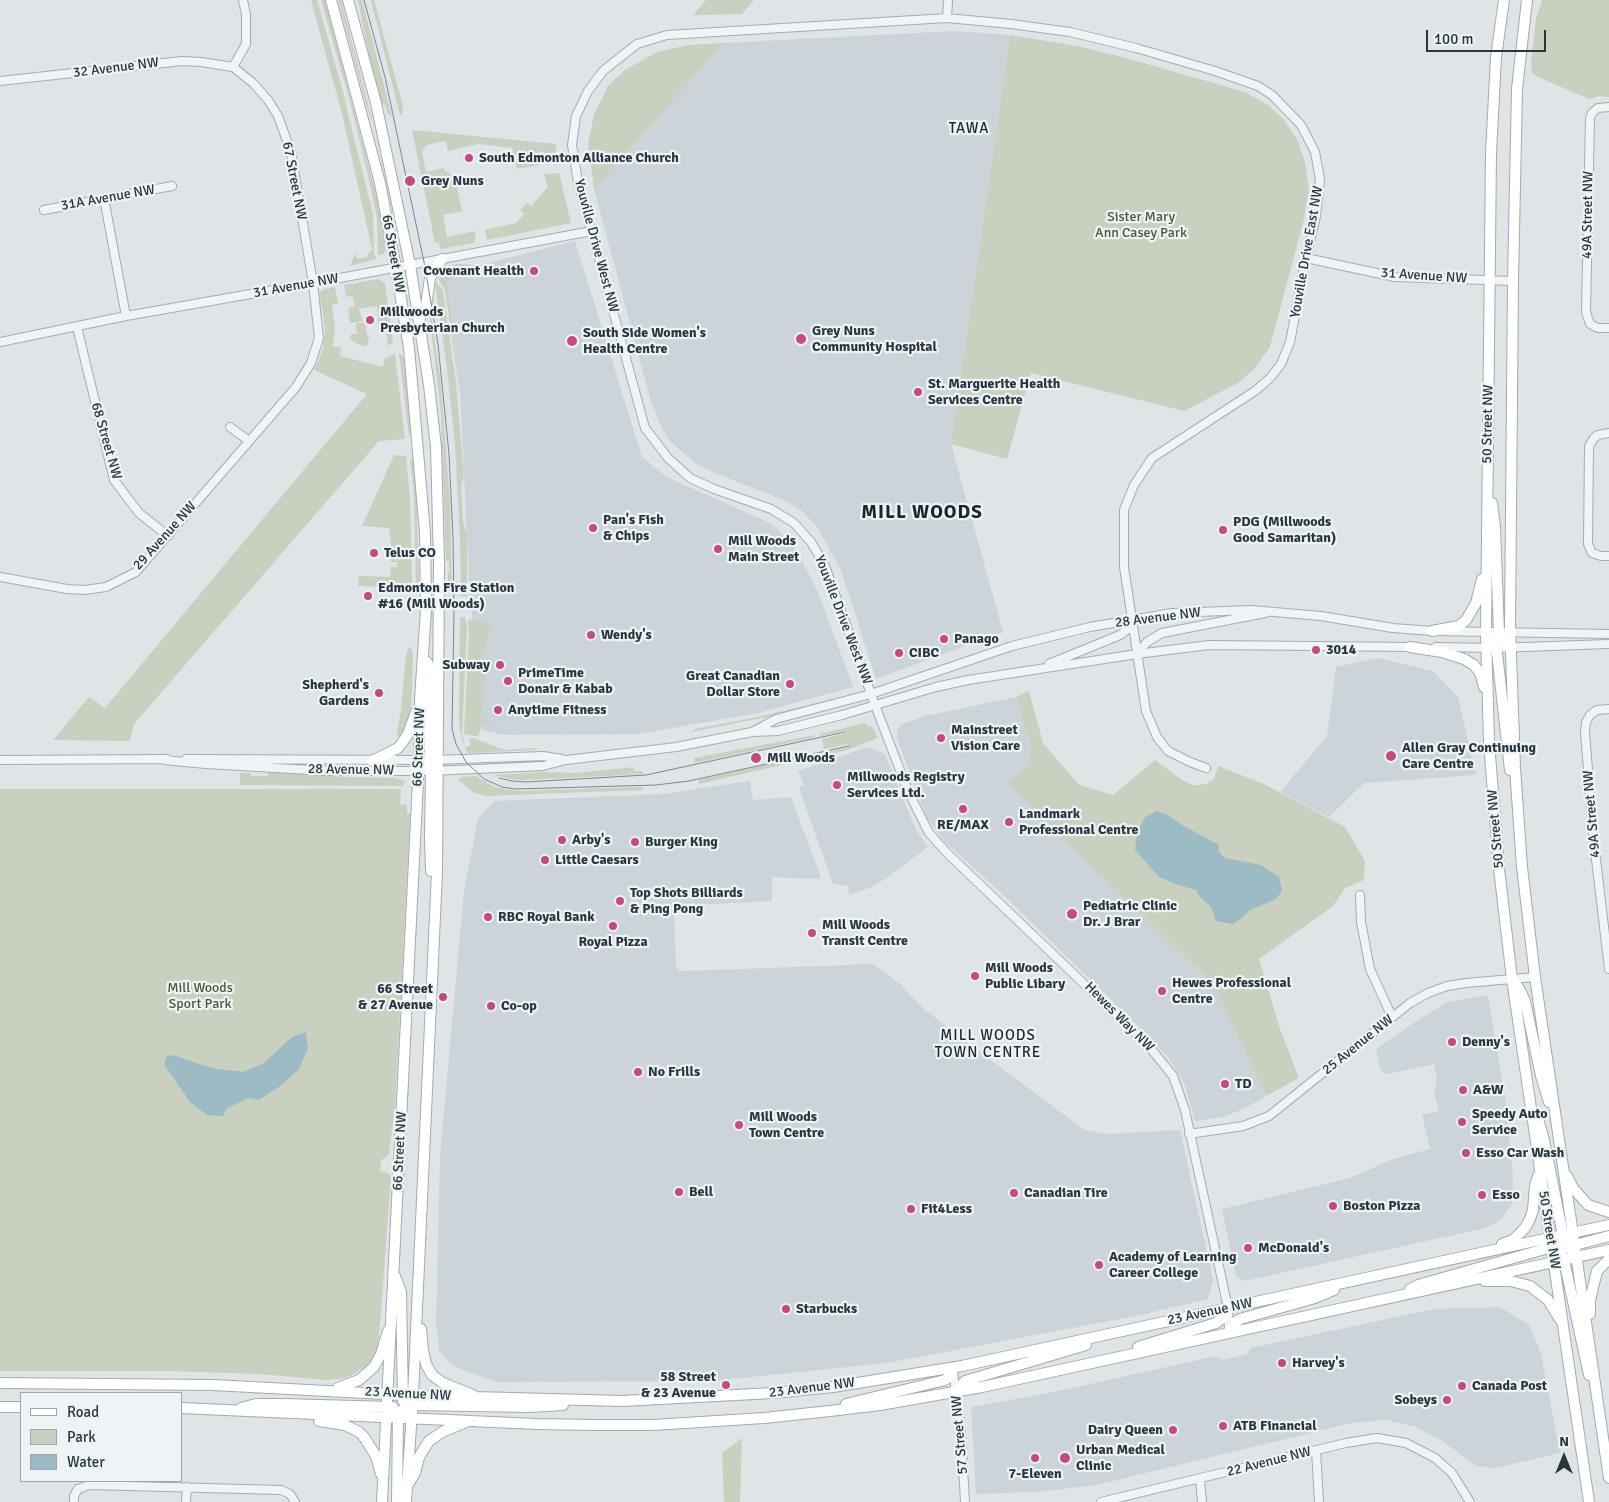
<!DOCTYPE html>
<style>
body{margin:0}
#map{position:relative;width:1609px;height:1502px;overflow:hidden;background:#dfe4e7;font-family:Signika,sans-serif}
canvas{display:block}
.legend{position:absolute;left:20px;top:1392px;width:162px;height:90px;box-sizing:border-box;background:#eef3f5;border:1px solid #9fa7ab;margin:0;padding:6px 9px;list-style:none;font-size:15px;color:#29363d}
.legend li{display:flex;align-items:center;gap:10px;height:25px}
.legend b{width:25px;border:1px solid #9fa7ab}
.north{position:absolute;left:1539px;top:1432px;width:50px;height:50px;-webkit-text-stroke:4px #eef3f5;paint-order:stroke;rotate:0deg;font-size:14px;font-weight:700;line-height:20px;text-align:center;color:#29363d}
.north::after{content:'';display:block;margin:auto;width:18px;height:22px;background:#29363d;clip-path:polygon(50% 0,100% 100%,50% 72%,0 100%)}
.scale{position:absolute;left:1426px;top:30px;width:120px;height:22px;box-sizing:border-box;border:2px solid #29363d;border-top:0;padding-left:6px;font-size:15px;line-height:18px;white-space:nowrap;color:#29363d;-webkit-text-stroke:4px #eef3f5;paint-order:stroke}
</style>
<div id="map">
<canvas width="1609" height="1502"></canvas>
<ul class="legend">
<li><b style="height:6px;background:#fff"></b>Road</li>
<li><b style="height:14px;background:#c9d0c0"></b>Park</li>
<li><b style="height:14px;background:#9cbbc5"></b>Water</li>
</ul>
<div class="north">N</div>
<div class="scale">100 m</div>
</div>
<script>
const g = document.querySelector('canvas').getContext('2d');
g.lineJoin = 'round';
function fillPath(path, color) {
  g.fillStyle = color;
  g.fill(path, 'evenodd');
}
function poly(rows) {
  const path = new Path2D();
  for (const r of rows) {
    path.moveTo(r[0], r[1]);
    for (let i = 2; i < r.length; i += 2) path.lineTo(r[i], r[i + 1]);
  }
  return path;
}
function trace(path, color, width, dash) {
  g.strokeStyle = color;
  g.lineWidth = width;
  g.lineCap = dash ? 'butt' : 'round';
  g.setLineDash(dash || []);
  g.stroke(path);
}
function label(font, color, halo, rows, align = 'center') {
  g.font = font + ' Signika,sans-serif';
  g.lineWidth = 4.5;
  g.setLineDash([]);
  g.textBaseline = 'middle';
  g.strokeStyle = halo;
  g.fillStyle = color;
  for (const [text, x, y, turn = 0] of rows) {
    g.save();
    g.translate(x, y);
    g.rotate((+turn || 0) * Math.PI / 180);
    g.textAlign = isNaN(turn) ? turn : align;
    if (halo) g.strokeText(text, 0, 0);
    g.fillText(text, 0, 0);
    g.restore();
  }
}
fillPath(poly([
 [953,31,1010,35,951,444,1003,632,876,679,841,571,818,528,802,511,786,501,715,473,696,464,669,440,660,424,651,402,594,189,724,43],
 [575,241,642,457,667,477,772,524,796,549,818,592,853,687,758,713,638,734,504,735,484,731,476,715,475,636,470,600,460,391,447,281,453,279,452,272],
 [1377,658,1433,671,1458,697,1476,775,1364,783,1329,817,1280,792,1327,736,1336,667],
 [1016,697,1031,746,1027,767,1009,780,1067,842,1213,984,1266,1096,1244,1109,1222,1117,1195,1121,1185,1085,1168,1057,1127,1015,999,891,943,840,926,816,897,738,897,731,900,725,925,716],
 [868,747,885,754,916,830,928,847,885,879,871,887,849,895,848,886,833,884,799,788,804,785,798,771],
 [750,781,753,800,791,797,820,875,820,879,772,877,772,901,674,906,676,967,680,971,688,971,873,964,900,984,924,1009,969,1044,1085,1130,1107,1134,1180,1130,1213,1280,1208,1299,1136,1316,887,1363,713,1381,498,1382,465,1371,450,1364,439,1350,436,1322,440,1156,464,891,478,819,494,801,663,794],
 [1488,995,1506,1104,1513,1178,1512,1204,1503,1217,1497,1222,1486,1228,1244,1281,1236,1277,1222,1209,1350,1178,1393,1159,1430,1149,1422,1115,1439,1111,1434,1092,1437,1079,1434,1064,1388,1074,1383,1072,1380,1068,1376,1049,1412,1024,1447,1002],
 [1500,1307,1529,1325,1541,1353,1560,1453,1495,1468,1477,1466,1439,1439,1416,1427,1386,1420,1351,1423,1097,1485,1035,1492,976,1494,971,1407,1054,1392,1216,1356,1223,1360,1247,1354,1251,1348,1434,1309]
]), '#cdd4d9');
fillPath(poly([
 [311,0,317,0,345,99,348,114,373,214,374,254,377,259,350,266,355,253,357,259,366,257,372,249,342,114],
 [321,0,325,0,377,198,386,249,383,255,378,255,377,217,367,171,349,98],
 [338,0,341,0,375,131,366,104],
 [358,0,362,0,392,117,387,112,385,103,381,105,367,46],
 [371,0,374,0,403,106,402,115,400,115],
 [706,0,754,0,742,14,693,15],
 [1542,0,1609,0,1609,97,1599,96,1589,99,1538,77,1532,73,1531,63,1536,19],
 [1010,35,1077,46,1126,58,1245,92,1268,105,1284,120,1297,139,1305,162,1309,189,1304,219,1270,347,1255,368,1238,383,1184,411,1031,373,1007,459,951,444],
 [724,43,594,189,588,143,594,115,608,86,625,70,657,52,688,45],
 [412,130,556,144,557,165,548,163,544,151,536,153,539,165,517,169,512,148,478,144,448,151,446,141,426,145,422,152,426,172,444,168,445,171,462,180,462,181,456,182,462,211,443,215,447,237,476,231,474,243,440,249,439,242,435,243],
 [559,173,571,223,487,240,485,230,516,223,524,214,520,210,527,203,531,206,548,187,544,174],
 [456,264,471,264,477,272,475,273,473,268,453,272,453,279,447,281,460,395,445,290,439,279,444,269],
 [379,279,385,284,393,343,388,346,386,330,379,331,377,306,359,309,363,321,350,323,348,308,355,306,352,296,346,297,344,285],
 [436,282,443,290,456,384,464,476,461,487,463,521,467,534,467,597,461,596,460,538,455,445,447,368,435,283],
 [335,287,338,304,332,305,335,329,333,346,341,348,340,356,383,367,385,358,395,354,405,439,379,441,134,724,130,741,53,740,89,697,105,708,367,394,314,370,322,352,325,332,323,314,319,293,324,289],
 [430,307,440,376,446,450,450,503,452,593,448,590,448,573,449,572,449,561,446,561,441,413,430,321],
 [356,323,365,323,367,335,369,336,367,347,355,343,350,339,351,334,357,334],
 [399,354,402,355,404,359,411,421,412,433,409,436],
 [394,455,406,456,410,501,412,580,410,594,388,594,387,587,358,586,359,576,390,577,391,567,397,567,397,562,391,562,391,544,389,528,362,526],
 [410,458,413,459,415,464,417,519,419,578,418,587,416,591,414,494],
 [460,617,465,617,467,627,462,736,465,743,463,743,460,731,459,719],
 [472,619,492,625,480,660,490,664,480,693,486,696,479,717,488,721,491,719,489,724,483,722,479,734,477,736,465,735,464,733,469,635,468,620],
 [409,646,413,652,413,658,411,707,407,722,400,737,398,737,397,731,401,710,406,656],
 [1029,691,1043,743,1079,785,1113,795,1155,760,1182,780,1193,785,1199,785,1206,784,1214,779,1218,766,1264,784,1345,827,1365,861,1364,880,1345,888,1333,906,1259,959,1280,1029,1299,1078,1266,1096,1213,984,1067,842,1008,781,1027,766,1031,746,1016,697],
 [833,699,837,700,777,715,691,732,695,729,758,717],
 [864,723,867,724,867,727,870,726,873,728,878,738,844,751,825,755,824,753,849,747,848,744,824,749,822,739,846,733,845,731,820,736,820,734],
 [815,735,815,737,695,763,694,758],
 [473,738,505,750,538,748,536,750,468,753,465,748,471,745,469,739],
 [819,753,820,756,699,784,698,780],
 [634,767,634,771,642,771,643,774,524,780,510,779,494,775,544,772,575,773],
 [268,771,347,777,395,778,405,781,403,786,240,785,240,773,251,773,251,776,268,776],
 [476,776,494,787,518,791,643,787,643,790,485,796,473,792,458,779,463,777],
 [0,789,401,789,400,804,407,805,407,813,410,814,410,818,395,1107,389,1152,387,1157,381,1160,380,1171,389,1173,391,1177,379,1337,377,1349,369,1364,357,1372,346,1378,327,1380,259,1374,167,1371,0,1371],
 [742,1438,740,1502,724,1502,722,1453]
]), '#c9d0c0');
fillPath(poly([
 [1157,811,1168,815,1182,825,1219,845,1219,852,1225,858,1261,865,1279,877,1282,891,1276,899,1250,910,1243,917,1233,924,1216,921,1211,907,1199,896,1196,890,1178,885,1159,877,1135,850,1137,833,1145,817],
 [306,1032,308,1048,299,1069,279,1087,259,1100,249,1098,240,1102,226,1109,223,1116,207,1115,190,1102,164,1064,167,1056,174,1055,198,1064,218,1069,243,1072,264,1063,292,1037]
]), '#9cbbc5');
const minor = poly([
 [947,18,948,0],
 [233,67,246,44,246,15,243,0],
 [0,81,182,61,201,62,233,67,253,83,268,100,278,116,291,152,313,283,319,338,311,363,296,387,136,572,106,587,84,590,67,589,0,577],
 [1609,107,1598,108,1592,113,1590,118,1586,312,1590,324,1598,328,1609,328],
 [104,198,126,316],
 [44,210,172,186],
 [1306,258,1395,277,1513,281],
 [77,327,114,480,139,513,168,536],
 [0,342,126,316,313,283,592,231],
 [230,427,249,441],
 [1609,433,1598,435,1594,438,1589,446,1588,544,1592,553,1601,556,1609,556],
 [1436,647,1496,648,1609,644],
 [1137,654,1147,642,1162,633,1265,613],
 [1049,664,1120,635,1128,629,1133,619],
 [1609,709,1597,710,1590,715,1586,722,1585,732,1593,834,1609,969],
 [754,731,776,719,871,694,1012,646,1090,627,1172,613,1251,610,1321,616,1393,628,1432,631,1609,634],
 [186,759,422,760],
 [0,760,167,759],
 [164,760,206,764,327,771,431,771,543,766,566,760,676,747,752,732,778,731,842,715,936,687,968,680,1137,654,1209,645,1414,647],
 [434,760,543,756,562,759],
 [1206,768,1190,762,1168,751,1157,737,1146,711,1124,567,1124,510,1134,485,1152,458,1255,391,1270,378,1281,364,1290,342,1306,258,1316,216,1320,179,1315,152,1301,125,1272,95,1258,86,1215,71,1136,48,1070,32,1011,24,947,18,667,35,637,44,603,71,588,91,576,116,572,145,578,182,645,428,668,458,690,478,714,489,771,509,794,523,811,542,825,566,875,705,908,791,929,833,948,854,1148,1045,1173,1076,1185,1110,1228,1308,1229,1333],
 [1360,895,1361,922,1370,969,1392,1017],
 [1189,1134,1243,1126,1269,1116,1410,1003,1428,993,1447,986,1466,983,1535,977],
 [953,1370,961,1433,965,1502],
 [1316,1450,1319,1502],
 [1200,1479,1202,1502],
 [74,1502,74,1496,78,1489,89,1485,281,1490,290,1494,295,1502],
 [186,1502,187,1487],
 [1101,1502,1346,1443,1377,1438,1406,1443,1435,1458,1452,1473,1470,1502]
]);
const major = poly([
 [331,0,380,183,396,268,409,348,425,533,426,610,420,699,419,760,382,1502],
 [348,0,376,103,410,265,429,385,436,447,439,561,437,872,413,1396,406,1502],
 [1504,0,1496,57,1491,153,1486,633,1489,742,1499,869,1512,979,1589,1502],
 [1527,0,1517,89,1513,281,1510,625,1515,768,1522,867,1535,977,1609,1478],
 [419,320,426,306,430,278,442,259],
 [1492,503,1495,527,1499,633,1503,641,1510,647],
 [1432,631,1459,626,1466,620,1476,603,1482,579],
 [1486,633,1494,641,1497,653,1510,770],
 [1410,647,1442,652,1464,659,1474,665,1480,673,1484,687],
 [427,662,429,666,430,758,434,766],
 [419,760,427,762,431,771,430,838,431,871],
 [372,761,398,748,402,743,408,734,416,712],
 [1513,980,1520,990,1525,1001,1541,1076,1549,1102],
 [1537,1115,1544,1140,1564,1240],
 [1567,1176,1573,1188,1588,1205,1609,1212],
 [1553,1240,1559,1248,1564,1260,1589,1375],
 [1502,1244,1513,1240,1525,1228,1530,1219,1533,1210,1535,1186,1538,1176],
 [1570,1249,1575,1245,1609,1236],
 [395,1276,401,1292,403,1401],
 [1485,1281,1511,1281,1530,1286,1548,1300,1561,1321],
 [1410,1289,1418,1285,1552,1247,1565,1242,1572,1234],
 [1590,1314,1590,1300,1597,1271,1609,1259],
 [421,1329,423,1350,426,1364,432,1375,443,1383,473,1395],
 [1229,1333,1234,1323,1240,1319,1315,1298,1334,1290],
 [1138,1347,1216,1323,1225,1316,1228,1308],
 [0,1383,213,1385,402,1395,622,1401,773,1393,833,1387,962,1366,1609,1225],
 [338,1388,359,1380,374,1367,381,1354,388,1331],
 [957,1392,965,1381,1086,1345],
 [846,1404,945,1380,951,1375,952,1368],
 [0,1407,21,1407],
 [181,1408,537,1424,592,1425,653,1425,764,1418,830,1411,880,1405,982,1387,1609,1250],
 [241,1408,256,1404,282,1404,393,1407],
 [388,1417,413,1405,529,1407,563,1405],
 [319,1421,345,1425,359,1432,364,1437,376,1456,381,1474],
 [409,1483,415,1473,419,1457,429,1441,444,1431,466,1422],
 [397,1502,398,1413]
]);
trace(minor, '#a5acb1', 10);
trace(major, '#9facb2', 12);
trace(minor, '#f1f4f6', 8);
trace(major, '#fff', 10);
trace(poly([
 [364,0,385,77,424,262,438,344,449,454,453,538,454,611,452,729,456,744,466,762,484,779,502,787,516,789,656,785,689,781,849,746],
 [499,778,512,781,526,782,646,775,845,732]
]), '#798890', 1);
for (const [x, y, r, color] of [
 [469,158,5,"#c54b7e"],
 [410,181,6,"#c54b7e"],
 [534,271,5,"#c54b7e"],
 [370,320,5,"#c54b7e"],
 [801,339,6,"#c54b7e"],
 [572,341,6,"#c54b7e"],
 [918,392,5,"#c54b7e"],
 [593,528,5,"#c54b7e"],
 [1223,530,5,"#c54b7e"],
 [718,549,5,"#c54b7e"],
 [374,553,5,"#c54b7e"],
 [368,596,5,"#c54b7e"],
 [591,635,5,"#c54b7e"],
 [944,639,5,"#c54b7e"],
 [1316,650,5,"#c54b7e"],
 [899,653,5,"#c54b7e"],
 [500,665,5,"#c54b7e"],
 [508,681,5,"#c54b7e"],
 [790,684,5,"#c54b7e"],
 [379,693,5,"#c54b7e"],
 [498,710,5,"#c54b7e"],
 [941,738,5,"#c54b7e"],
 [1391,756,6,"#c54b7e"],
 [756,758,6,"#c54b7e"],
 [837,785,5,"#c54b7e"],
 [963,809,5,"#c54b7e"],
 [1009,822,5,"#c54b7e"],
 [562,840,5,"#c54b7e"],
 [635,842,5,"#c54b7e"],
 [545,860,5,"#c54b7e"],
 [620,901,5,"#c54b7e"],
 [1072,914,6,"#c54b7e"],
 [488,917,5,"#c54b7e"],
 [613,926,5,"#c54b7e"],
 [812,933,5,"#c54b7e"],
 [975,976,5,"#c54b7e"],
 [1162,991,5,"#c54b7e"],
 [443,997,5,"#c54b7e"],
 [491,1006,5,"#c54b7e"],
 [1452,1042,5,"#c54b7e"],
 [638,1072,5,"#c54b7e"],
 [1225,1084,5,"#c54b7e"],
 [1463,1090,5,"#c54b7e"],
 [1462,1122,5,"#c54b7e"],
 [739,1125,5,"#c54b7e"],
 [1466,1153,5,"#c54b7e"],
 [679,1192,5,"#c54b7e"],
 [1014,1193,5,"#c54b7e"],
 [1482,1195,5,"#c54b7e"],
 [1333,1206,5,"#c54b7e"],
 [911,1209,5,"#c54b7e"],
 [1248,1248,5,"#c54b7e"],
 [1099,1265,5,"#c54b7e"],
 [786,1309,5,"#c54b7e"],
 [1282,1363,5,"#c54b7e"],
 [726,1385,5,"#c54b7e"],
 [1462,1386,5,"#c54b7e"],
 [1447,1400,5,"#c54b7e"],
 [1223,1426,5,"#c54b7e"],
 [1173,1430,5,"#c54b7e"],
 [1035,1458,5,"#c54b7e"],
 [1065,1458,6,"#c54b7e"]
]) {
  const dot = new Path2D();
  dot.arc(x, y, r, 0, 2 * Math.PI);
  g.fillStyle = color;
  g.fill(dot);
  trace(dot, '#eef3f5', 2);
}
label('14px', '#29363d', '#eef3f5', [
 ["32 Avenue NW",116,68,-7],
 ["67 Street NW",294,181,79],
 ["31A Avenue NW",108,198,-10],
 ["49A Street NW",1588,215,-89],
 ["Youville Drive West NW",596,246,75],
 ["Youville Drive East NW",1307,252,-80],
 ["66 Street NW",393,254,80],
 ["31 Avenue NW",1424,276,4],
 ["31 Avenue NW",296,286,-10],
 ["50 Street NW",1488,424,-89],
 ["68 Street NW",106,441,74],
 ["29 Avenue NW",165,536,-48],
 ["28 Avenue NW",1158,618,-7],
 ["Youville Drive West NW",843,620,69],
 ["66 Street NW",419,747,-88],
 ["28 Avenue NW",351,770,1],
 ["49A Street NW",1592,814,-95],
 ["50 Street NW",1496,829,-95],
 ["Hewes Way NW",1119,1017,45],
 ["25 Avenue NW",1358,1045,-39],
 ["66 Street NW",400,1151,-87],
 ["50 Street NW",1549,1230,81],
 ["23 Avenue NW",1210,1312,-12],
 ["23 Avenue NW",812,1388,-7],
 ["23 Avenue NW",408,1394,3],
 ["57 Street NW",960,1435,-95],
 ["22 Avenue NW",1269,1462,-14]
]);
label('bold 14px', '#29363d', '#eef3f5', [
 ["South Edmonton Alliance Church",479,158],
 ["Grey Nuns",421,181],
 ["Covenant Health",524,271,"right"],
 ["Millwoods",380,312],
 ["Presbyterian Church",380,328],
 ["Grey Nuns",812,331],
 ["Community Hospital",812,347],
 ["South Side Women's",583,333],
 ["Health Centre",583,349],
 ["St. Marguerite Health",928,384],
 ["Services Centre",928,400],
 ["Pan's Fish",603,520],
 ["& Chips",603,536],
 ["PDG (Millwoods",1233,522],
 ["Good Samaritan)",1233,538],
 ["Mill Woods",728,541],
 ["Main Street",728,557],
 ["Telus CO",384,553],
 ["Edmonton Fire Station",378,588],
 ["#16 (Mill Woods)",378,604],
 ["Wendy's",601,635],
 ["Panago",954,639],
 ["3014",1326,650],
 ["CIBC",909,653],
 ["Subway",490,665,"right"],
 ["PrimeTime",518,673],
 ["Donair & Kabab",518,689],
 ["Great Canadian",780,676,"right"],
 ["Dollar Store",780,692,"right"],
 ["Shepherd's",369,685,"right"],
 ["Gardens",369,701,"right"],
 ["Anytime Fitness",508,710],
 ["Mainstreet",951,730],
 ["Vision Care",951,746],
 ["Allen Gray Continuing",1402,748],
 ["Care Centre",1402,764],
 ["Mill Woods",767,758],
 ["Millwoods Registry",847,777],
 ["Services Ltd.",847,793],
 ["Landmark",1019,814],
 ["Professional Centre",1019,830],
 ["RE/MAX",963,825,"center"],
 ["Arby's",572,840],
 ["Burger King",645,842],
 ["Little Caesars",555,860],
 ["Top Shots Billiards",630,893],
 ["& Ping Pong",630,909],
 ["Pediatric Clinic",1083,906],
 ["Dr. J Brar",1083,922],
 ["RBC Royal Bank",498,917],
 ["Mill Woods",822,925],
 ["Transit Centre",822,941],
 ["Royal Pizza",613,942,"center"],
 ["Mill Woods",985,968],
 ["Public Libary",985,984],
 ["Hewes Professional",1172,983],
 ["Centre",1172,999],
 ["66 Street",433,989,"right"],
 ["& 27 Avenue",433,1005,"right"],
 ["Co-op",501,1006],
 ["Denny's",1462,1042],
 ["No Frills",648,1072],
 ["TD",1235,1084],
 ["A&W",1473,1090],
 ["Speedy Auto",1472,1114],
 ["Service",1472,1130],
 ["Mill Woods",749,1117],
 ["Town Centre",749,1133],
 ["Esso Car Wash",1476,1153],
 ["Bell",689,1192],
 ["Canadian Tire",1024,1193],
 ["Esso",1492,1195],
 ["Boston Pizza",1343,1206],
 ["Fit4Less",921,1209],
 ["McDonald's",1258,1248],
 ["Academy of Learning",1109,1257],
 ["Career College",1109,1273],
 ["Starbucks",796,1309],
 ["Harvey's",1292,1363],
 ["58 Street",716,1377,"right"],
 ["& 23 Avenue",716,1393,"right"],
 ["Canada Post",1472,1386],
 ["Sobeys",1437,1400,"right"],
 ["ATB Financial",1233,1426],
 ["Dairy Queen",1163,1430,"right"],
 ["Urban Medical",1076,1450],
 ["Clinic",1076,1466],
 ["7-Eleven",1035,1474,"center"]
], 'left');
label('14px', '#465837', '#eef3f5', [
 ["Sister Mary",1141,217],
 ["Ann Casey Park",1141,233],
 ["Mill Woods",200,988],
 ["Sport Park",200,1004]
]);
g.letterSpacing = '1px';
label('15px', '#1b262e', '#eef3f5', [
 ["TAWA",969,129],
 ["MILL WOODS",988,1036],
 ["TOWN CENTRE",988,1053]
]);
g.letterSpacing = '0px';
g.letterSpacing = '1px';
label('bold 19px', '#1b262e', '#eef3f5', [
 ["MILL WOODS",922,513]
]);
g.letterSpacing = '0px';
</script>
